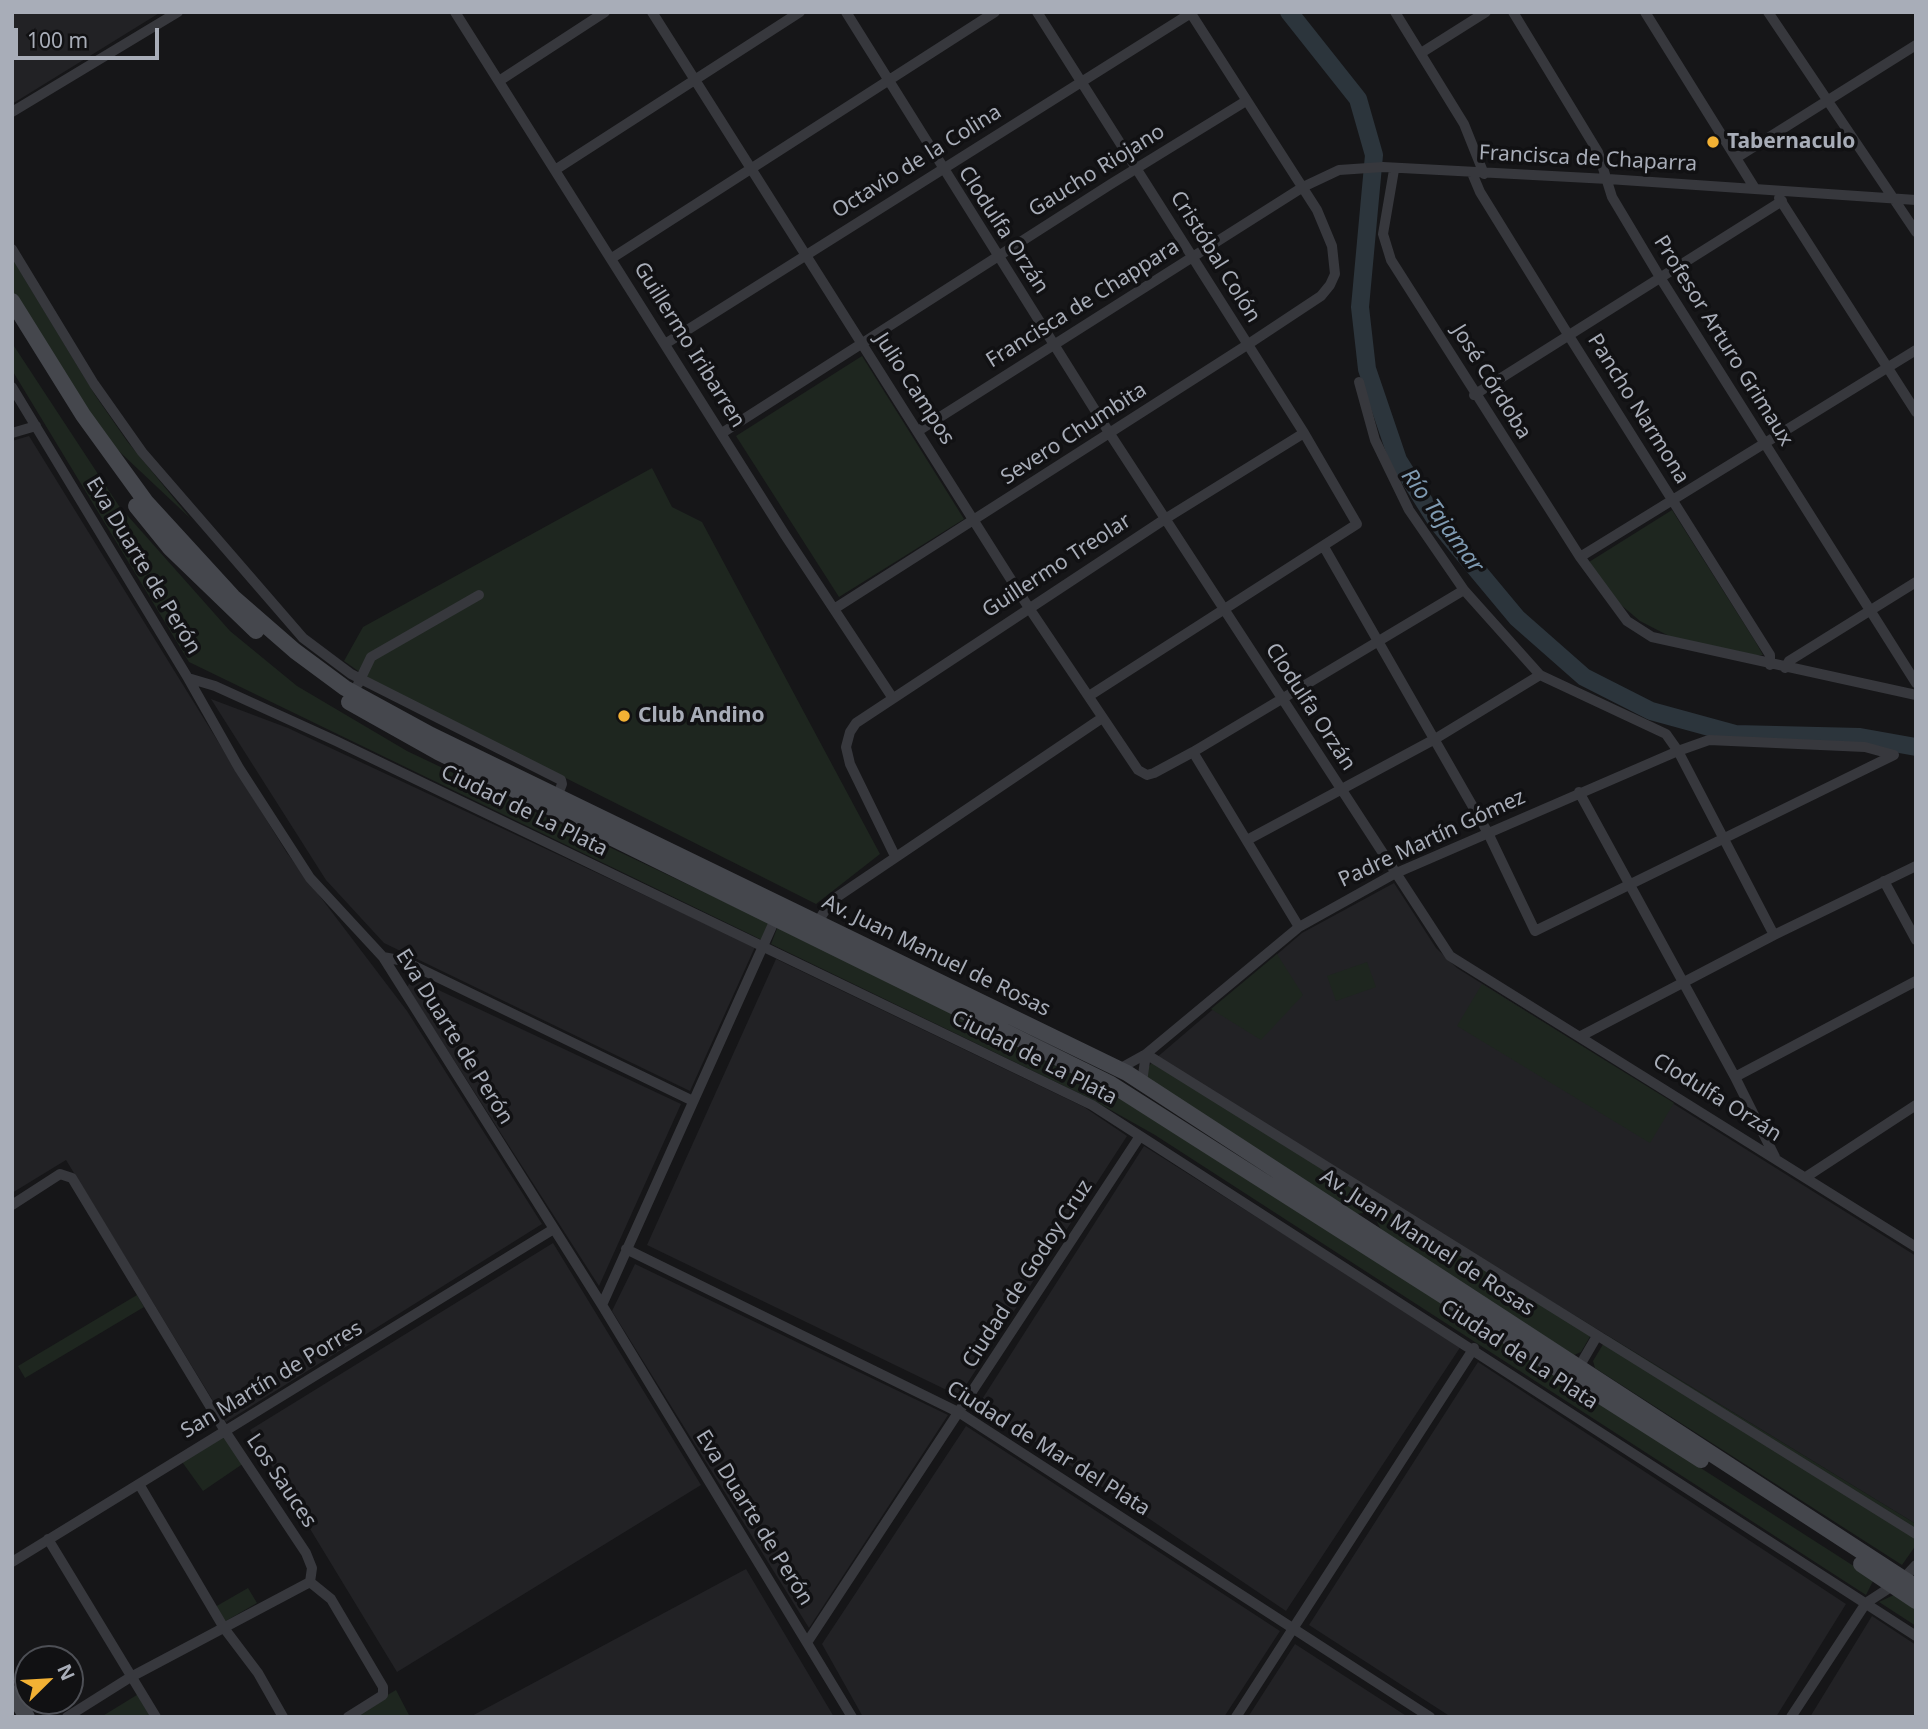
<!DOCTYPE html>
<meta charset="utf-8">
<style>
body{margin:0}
#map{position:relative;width:1928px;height:1729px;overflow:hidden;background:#161618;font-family:"Noto Sans",sans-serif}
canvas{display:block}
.frame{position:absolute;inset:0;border:14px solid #a8adb8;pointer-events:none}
.north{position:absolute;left:14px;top:1645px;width:70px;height:70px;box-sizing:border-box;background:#111113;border:2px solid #4d4f55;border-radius:50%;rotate:66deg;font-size:19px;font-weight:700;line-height:28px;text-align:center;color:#a8adb8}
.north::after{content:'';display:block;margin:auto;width:24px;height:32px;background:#f2b134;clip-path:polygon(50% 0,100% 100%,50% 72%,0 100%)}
.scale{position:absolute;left:14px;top:28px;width:145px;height:32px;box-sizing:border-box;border:4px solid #a8adb8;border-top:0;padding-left:9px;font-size:21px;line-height:24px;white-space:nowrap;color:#a8adb8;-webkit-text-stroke:5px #111113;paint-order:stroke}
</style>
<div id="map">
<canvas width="1928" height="1729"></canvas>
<div class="frame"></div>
<div class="north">N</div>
<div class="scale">100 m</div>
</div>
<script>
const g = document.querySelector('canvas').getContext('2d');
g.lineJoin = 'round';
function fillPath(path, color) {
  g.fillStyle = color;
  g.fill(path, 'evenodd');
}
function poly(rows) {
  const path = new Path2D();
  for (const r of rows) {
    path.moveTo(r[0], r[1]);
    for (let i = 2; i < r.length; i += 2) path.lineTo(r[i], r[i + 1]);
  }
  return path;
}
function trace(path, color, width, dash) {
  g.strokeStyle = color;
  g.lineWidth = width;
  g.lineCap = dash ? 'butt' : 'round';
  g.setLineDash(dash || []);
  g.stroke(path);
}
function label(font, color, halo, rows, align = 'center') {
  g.font = font + ' "Noto Sans",sans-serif';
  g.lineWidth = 7;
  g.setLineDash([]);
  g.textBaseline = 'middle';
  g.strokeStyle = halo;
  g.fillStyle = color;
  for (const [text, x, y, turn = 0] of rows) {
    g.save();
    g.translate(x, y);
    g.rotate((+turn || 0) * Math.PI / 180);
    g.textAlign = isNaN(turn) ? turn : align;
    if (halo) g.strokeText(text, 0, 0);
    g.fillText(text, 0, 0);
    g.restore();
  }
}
fillPath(poly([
 [12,12,161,12,12,104],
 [29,436,287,853,407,1011,542,1224,226,1422,66,1160,12,1193,12,441],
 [211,699,288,728,755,947,690,1091,384,943,326,880],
 [1394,883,1436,948,1457,968,1916,1256,1916,1524,1155,1059,1302,933],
 [776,959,1084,1107,1127,1136,959,1396,647,1245],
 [413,978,681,1104,599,1286,407,987],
 [1144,1146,1461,1346,1286,1611,979,1404],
 [553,1243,701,1485,397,1672,250,1430],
 [635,1264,948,1415,809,1628,612,1311],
 [1478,1362,1846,1604,1776,1717,1451,1717,1309,1625],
 [966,1426,1280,1631,1224,1717,863,1717,822,1644],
 [746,1569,834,1717,470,1717],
 [1872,1616,1916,1645,1916,1717,1810,1717],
 [1295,1644,1408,1717,1248,1717]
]), '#222225');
fillPath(poly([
 [12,258,95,395,127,441,190,518,106,439,59,372,12,291],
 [12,343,119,506,230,631,297,686,407,751,769,923,762,940,189,662,12,370],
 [862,356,964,519,839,597,736,436],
 [652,468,672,507,702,522,880,854,816,904,371,680,344,661,363,627],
 [1672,510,1755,641,1763,655,1748,655,1671,637,1640,621,1614,599,1589,562],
 [778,926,1120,1096,1874,1579,1866,1595,1155,1135,1093,1100,771,944],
 [1277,954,1303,995,1261,1040,1211,1009],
 [1367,962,1376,987,1336,1001,1327,976],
 [1482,984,1674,1103,1650,1143,1457,1026],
 [1155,1059,1375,1194,1363,1213,1357,1214,1146,1080,1146,1070],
 [1389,1202,1595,1328,1581,1352,1574,1355,1383,1233,1377,1222],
 [137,1295,144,1307,25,1378,18,1366],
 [1608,1336,1916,1524,1916,1545,1902,1565,1595,1368,1593,1361],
 [224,1432,244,1463,203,1491,180,1459],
 [248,1588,257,1603,224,1622,215,1607],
 [1898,1593,1916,1605,1916,1626,1879,1602],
 [396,1690,410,1717,354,1717,362,1710],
 [140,1693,152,1717,101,1717]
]), '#1e261f');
trace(poly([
 [1289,12,1358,99,1374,155,1360,307,1367,369,1398,460,1437,522,1517,618,1584,677,1651,711,1735,734,1860,737,1916,747]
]), '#2c353c', 18);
trace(poly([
 [455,12,785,535,892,697],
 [652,12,1029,608,1138,770,1147,775,1154,773,1193,752,1464,590],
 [846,12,1110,434,1450,956,1916,1247],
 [1037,12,1304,433,1357,524,1089,696],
 [1395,12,1464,124,1484,174],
 [1513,12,1598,152,1612,197,1661,279,1916,683],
 [1645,12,1754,187],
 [1768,12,1916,232],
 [1421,53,1486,12],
 [499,81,605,12],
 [12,112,178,12],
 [1736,158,1916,45],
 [555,170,800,12],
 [1394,170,1383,234,1391,260,1580,557,1627,621,1652,637,1916,695],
 [1472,173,1480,192,1569,336,1770,655,1770,665],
 [1779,198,1916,412],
 [12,249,94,384,142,452,303,638,351,674,561,780,562,784,557,797],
 [612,258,995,12],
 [665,344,1191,13],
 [1359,382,1375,440,1409,510,1464,590,1540,675,1666,734,1678,751,1709,740,1865,747,1894,755],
 [12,387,188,678,239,768,310,878,383,957,602,1305,852,1717],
 [1474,395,1782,201],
 [918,431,1303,187,1339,170,1383,167,1608,179,1916,200],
 [12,433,36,426],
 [722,433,1111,184,1246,101],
 [1324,547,1488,833,1535,931,1894,755],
 [1580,557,1916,350],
 [834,609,1247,345,1321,296,1330,285,1335,274,1332,246,1317,210,1190,12],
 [1785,668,1789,661,1916,582],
 [188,678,215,686,336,741,1092,1105,1916,1636],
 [358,684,371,657,479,595],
 [1193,752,1299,927],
 [1579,792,1735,1077,1775,1157],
 [1249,839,1435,739,1540,675],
 [895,856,850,764,846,747,850,732,856,723,1165,519,1304,433],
 [1884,881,1916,940],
 [814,928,831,901,1102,718],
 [383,957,404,961,693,1101],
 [1581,1036,1774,935,1916,866],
 [1119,1069,1146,1054,1916,1534],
 [1735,1077,1916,981],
 [1142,1082,1146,1054,1299,927,1394,874,1678,751,1774,935],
 [1806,1177,1916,1105],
 [12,1205,60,1174,72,1178,225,1431,306,1553,312,1568,310,1582,331,1599,383,1687,383,1695,348,1717],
 [626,1249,960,1413,1430,1717],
 [602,1305,777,915],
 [1579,1367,1597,1336],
 [139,1484,224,1628,258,1673,283,1717],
 [48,1539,156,1717],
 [12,1562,552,1230],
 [808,1641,1140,1136],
 [67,1717,129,1678,310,1582],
 [1236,1717,1474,1348],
 [1791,1717,1866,1603,1903,1579,1916,1565]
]), '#37383d', 10);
trace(poly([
 [12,301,83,415,146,502,233,597,295,651,345,688,431,735,1127,1073,1916,1587],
 [136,506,170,548,256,631],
 [349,702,438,752,1111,1084,1701,1460],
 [1861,1564,1916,1601],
 [12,1693,27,1717]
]), '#45474d', 16);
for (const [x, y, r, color] of [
 [1713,142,7,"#f2b134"],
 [624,716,7,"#f2b134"]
]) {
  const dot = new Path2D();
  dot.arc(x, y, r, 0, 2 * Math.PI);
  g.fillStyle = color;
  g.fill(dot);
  trace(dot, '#111113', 2.5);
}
label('bold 21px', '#a8adb8', '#111113', [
 ["Tabernaculo",1727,142],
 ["Club Andino",638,716]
], 'left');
label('21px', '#a8adb8', '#111113', [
 ["Francisca de Chaparra",1588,159,3],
 ["Octavio de la Colina",917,162,-32],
 ["Gaucho Riojano",1097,171,-32],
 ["Clodulfa Orzán",1003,230,57],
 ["Cristóbal Colón",1215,257,58],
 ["Francisca de Chappara",1083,304,-32],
 ["Profesor Arturo Grimaux",1723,341,58],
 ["Guillermo Iribarren",689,345,58],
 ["José Córdoba",1491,382,58],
 ["Julio Campos",914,389,57],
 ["Pancho Narmona",1638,409,58],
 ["Severo Chumbita",1074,434,-33],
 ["Eva Duarte de Perón",143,566,59],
 ["Guillermo Treolar",1057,566,-33],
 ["Clodulfa Orzán",1310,707,57],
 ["Ciudad de La Plata",524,811,26],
 ["Padre Martín Gómez",1432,839,-25],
 ["Av. Juan Manuel de Rosas",936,956,26],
 ["Eva Duarte de Perón",454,1037,58],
 ["Ciudad de La Plata",1034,1058,27],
 ["Clodulfa Orzán",1717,1098,32],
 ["Av. Juan Manuel de Rosas",1427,1243,33],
 ["Ciudad de Godoy Cruz",1028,1274,-57],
 ["Ciudad de La Plata",1519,1355,33],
 ["San Martín de Porres",272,1380,-31],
 ["Ciudad de Mar del Plata",1048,1449,32],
 ["Los Sauces",281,1481,56],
 ["Eva Duarte de Perón",754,1518,58]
]);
label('italic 23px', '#7f9bb3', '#111113', [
 ["Río Tajamar",1442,521,54]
]);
</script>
